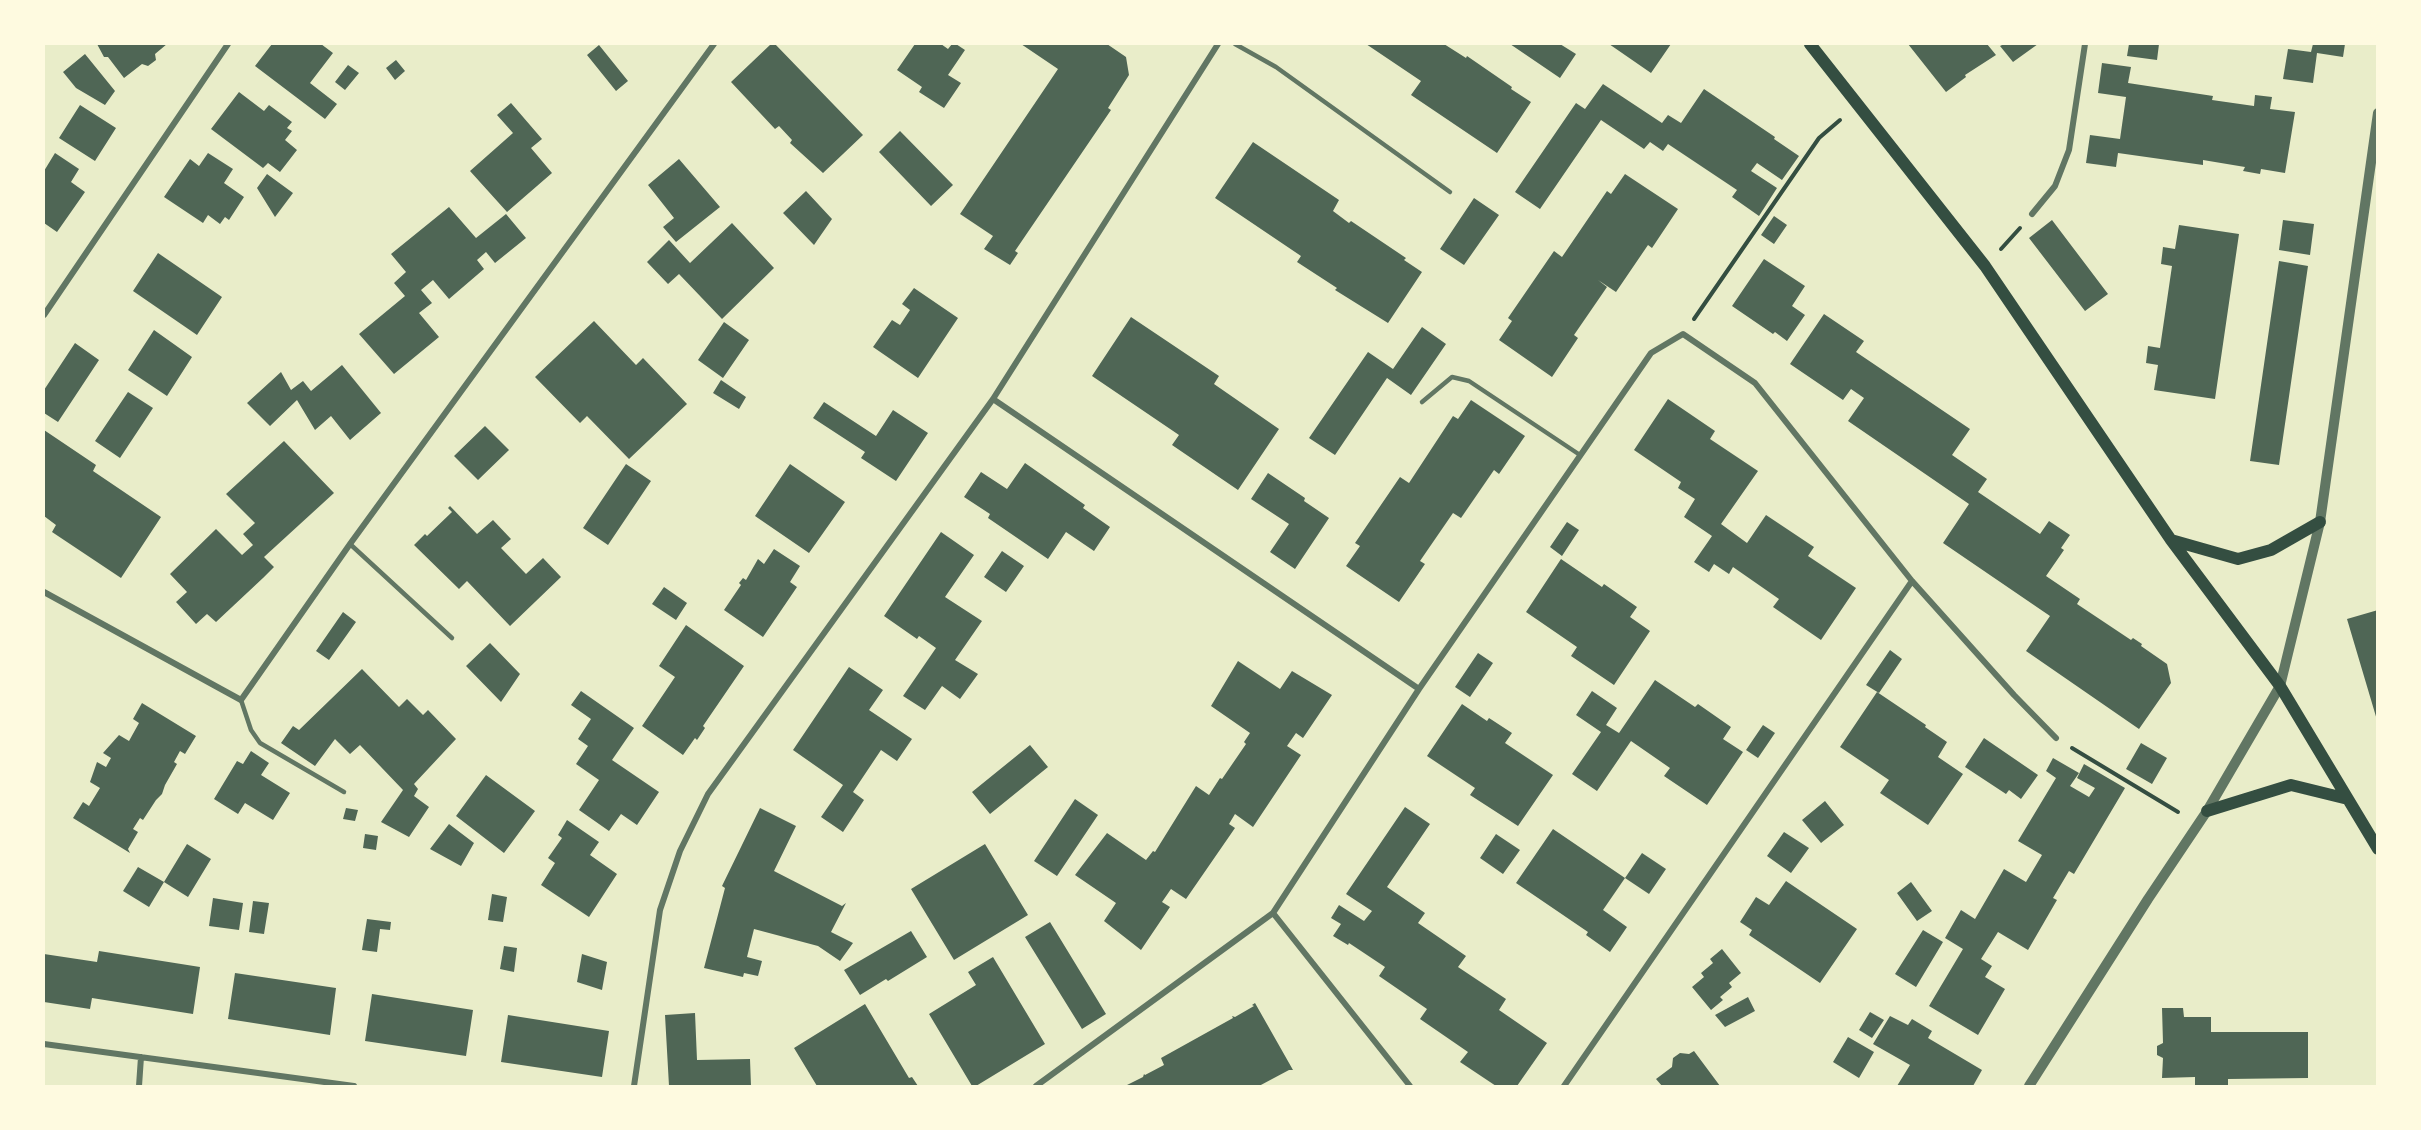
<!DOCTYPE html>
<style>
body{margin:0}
#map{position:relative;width:2421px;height:1130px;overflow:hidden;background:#e9edc9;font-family:"Roboto Condensed",sans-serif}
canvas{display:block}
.frame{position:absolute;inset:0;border:45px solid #fefae0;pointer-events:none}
</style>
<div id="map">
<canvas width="2421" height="1130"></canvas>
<div class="frame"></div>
</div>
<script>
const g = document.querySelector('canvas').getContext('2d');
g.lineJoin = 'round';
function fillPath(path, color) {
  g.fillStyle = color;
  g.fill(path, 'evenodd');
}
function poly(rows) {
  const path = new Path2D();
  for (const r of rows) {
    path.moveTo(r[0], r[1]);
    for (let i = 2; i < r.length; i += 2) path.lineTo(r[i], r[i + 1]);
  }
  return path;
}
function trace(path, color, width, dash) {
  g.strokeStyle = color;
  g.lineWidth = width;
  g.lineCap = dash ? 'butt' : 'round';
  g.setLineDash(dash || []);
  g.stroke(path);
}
fillPath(poly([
 [97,44,167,44,155,54,156,60,148,66,142,64,124,78,108,57,104,57],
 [272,44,321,44,333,53,310,83,337,104,325,119,255,66],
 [771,44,775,44,863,135,823,173,790,143,792,140,779,126,775,129,731,82],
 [915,44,941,44,948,49,952,44,956,44,965,50,948,75,961,83,944,108,919,92,922,87,897,70],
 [1021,44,1107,44,1126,57,1129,75,1108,108,1111,110,1015,251,1018,253,1010,265,984,249,993,236,960,214,1058,69],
 [1366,44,1444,44,1466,58,1467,56,1512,87,1511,89,1531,102,1497,153,1411,95,1421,81],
 [1510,44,1560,44,1576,54,1560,78],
 [1609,44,1671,44,1651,73],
 [1908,44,1987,44,1996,55,1965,75,1966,77,1946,92],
 [2004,44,2038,44,2013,62,2000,46],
 [2129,44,2159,44,2157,60,2127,56],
 [2313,44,2345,44,2343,57,2317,53,2313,83,2283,79,2288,49,2311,52],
 [599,45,628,81,616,91,587,55],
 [85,54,115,91,105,105,76,88,63,72],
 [396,60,405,71,395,80,386,68],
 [2102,63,2131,67,2128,83,2213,96,2212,100,2254,106,2255,95,2272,97,2270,109,2295,112,2285,173,2261,169,2260,174,2243,171,2245,167,2203,160,2203,165,2118,153,2116,167,2086,163,2090,135,2120,139,2126,97,2098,93],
 [348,65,359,73,345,90,335,82],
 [1603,84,1662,123,1668,115,1681,123,1704,89,1775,137,1774,139,1799,156,1782,180,1757,163,1751,171,1777,188,1759,216,1732,197,1737,190,1668,144,1663,151,1650,142,1644,149,1601,120,1540,209,1515,192,1576,103,1585,109],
 [239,92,264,111,269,105,292,122,287,128,292,131,285,140,297,150,280,172,268,163,263,168,211,129],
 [511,103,542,139,531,148,552,173,507,212,470,171,513,133,497,115],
 [80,105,116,128,95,161,59,138],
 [900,131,953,185,931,206,879,152],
 [1253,142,1339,200,1333,211,1349,223,1351,221,1406,258,1404,260,1422,272,1388,323,1335,290,1337,288,1297,262,1301,256,1215,198],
 [55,153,79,169,71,182,85,192,57,232,44,223,44,171],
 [208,153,233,169,224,183,244,197,229,220,225,217,220,224,208,215,203,223,164,197,190,159,199,166],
 [679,159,720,207,676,242,663,227,674,218,648,185],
 [267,174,293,193,275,217,257,188],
 [1625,174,1678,209,1652,248,1648,245,1616,292,1598,280,1607,287,1574,335,1578,338,1552,377,1499,340,1512,321,1508,318,1554,251,1562,257,1607,191,1611,194],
 [806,191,832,219,814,245,783,213],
 [1474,198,1499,215,1464,265,1440,249],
 [449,207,476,238,506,214,526,238,495,263,486,252,477,260,484,269,449,299,433,280,421,290,432,303,419,313,439,337,394,374,359,334,405,296,394,283,406,272,391,254],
 [1774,216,1787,225,1774,244,1761,235],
 [2052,220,2108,294,2085,311,2029,238],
 [2283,220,2314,224,2310,255,2279,250],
 [732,223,774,268,722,319,679,274,668,284,647,262,669,240,690,263],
 [2179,225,2239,234,2215,399,2154,390,2158,365,2146,363,2148,346,2160,348,2172,266,2161,264,2163,247,2175,249],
 [158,253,222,297,197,335,133,291],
 [1764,259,1805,286,1792,306,1805,315,1787,341,1775,332,1773,334,1732,306],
 [2279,261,2308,266,2279,465,2250,461],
 [914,288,958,318,918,378,873,347,892,320,900,325,910,310,902,304],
 [1824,314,1864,341,1856,352,1970,429,1952,455,1987,479,1978,492,2040,534,2049,521,2070,535,2061,548,2064,550,2046,576,2080,599,2077,604,2131,640,2133,638,2142,644,2141,646,2167,664,2171,683,2139,729,2026,651,2050,616,1943,543,1969,504,1848,421,1864,398,1851,389,1843,400,1790,364],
 [1131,317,1219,376,1214,384,1279,429,1238,490,1172,445,1179,435,1092,376],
 [594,321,636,365,643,358,687,404,629,459,587,416,580,423,535,377],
 [724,322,749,340,723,378,698,360],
 [1422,327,1446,344,1411,395,1387,378,1335,455,1309,438,1368,352,1393,369],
 [154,330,192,357,167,396,128,370],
 [75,343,99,360,58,422,44,413,44,390],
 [342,365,381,413,350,440,331,416,315,430,297,400,270,426,247,403,281,372,291,390,303,381,311,391],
 [721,380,746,397,739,409,713,393],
 [128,392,153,408,120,458,95,441],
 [1668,399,1715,431,1710,439,1758,471,1721,524,1747,543,1766,515,1814,547,1808,556,1856,588,1821,640,1773,607,1779,599,1733,567,1729,574,1714,564,1709,572,1694,562,1712,536,1684,517,1695,499,1678,488,1681,482,1634,450],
 [1471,400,1525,436,1499,474,1494,470,1461,518,1453,513,1420,561,1425,564,1399,602,1346,566,1360,546,1355,543,1400,477,1409,483,1453,416,1458,419],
 [824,402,876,436,893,410,928,433,896,481,861,458,865,452,813,418],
 [485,426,509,450,478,480,454,456],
 [44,430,96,465,93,471,161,517,121,578,52,532,56,525,44,516],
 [284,441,334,493,264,557,274,567,263,578,216,622,207,614,196,624,176,602,187,592,170,574,216,529,242,555,253,545,243,534,255,523,226,494],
 [1025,463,1085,505,1083,508,1110,527,1094,551,1066,532,1048,559,988,518,990,514,964,497,981,472,1007,489],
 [626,464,651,481,608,545,583,528],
 [790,464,845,502,809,553,755,516],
 [1268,473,1305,498,1304,501,1329,518,1295,569,1270,552,1289,524,1251,499],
 [450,506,477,534,493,520,511,539,501,548,526,574,543,558,561,577,510,626,467,581,459,589,414,545,425,534,427,536,452,512,448,508],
 [1567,522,1579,530,1562,556,1550,547],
 [941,532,974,555,945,597,982,621,955,660,978,674,960,699,942,686,925,710,903,696,936,648,919,636,917,639,884,616],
 [774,549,800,566,790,582,797,587,763,637,724,610,741,585,739,583,743,578,746,580,758,559,764,564],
 [1002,551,1024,566,1006,592,984,577],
 [1561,559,1602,587,1604,584,1637,607,1630,617,1650,631,1614,685,1571,656,1577,647,1526,612],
 [664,587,687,603,676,620,652,604],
 [2378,610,2378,720,2377,720,2347,619],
 [343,612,356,622,329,660,316,651],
 [686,625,744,666,703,726,705,728,697,740,695,738,683,755,642,726,675,677,659,666],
 [490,643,520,674,501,702,466,666],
 [1890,650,1902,659,1879,693,1866,685],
 [1478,653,1493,663,1470,697,1455,687],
 [1238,661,1280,689,1292,671,1332,695,1303,738,1296,733,1287,746,1301,755,1253,827,1235,814,1229,824,1235,828,1186,899,1171,889,1162,902,1170,907,1141,950,1104,921,1116,903,1075,875,1107,833,1146,860,1153,851,1155,852,1196,786,1209,795,1220,778,1222,779,1246,744,1244,742,1250,733,1211,706],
 [849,667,883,690,869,710,912,739,897,761,881,750,853,792,864,800,843,832,821,817,843,785,793,750],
 [362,669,399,707,407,699,423,715,428,710,456,739,414,784,418,789,414,796,429,807,409,837,381,822,403,790,360,745,350,754,335,739,315,766,281,743,293,726,299,730],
 [1655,680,1695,707,1698,704,1731,727,1723,739,1743,752,1707,805,1664,776,1670,768,1631,741,1597,791,1572,774,1601,732,1576,715,1592,691,1617,708,1606,725,1619,733],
 [581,691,634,728,612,760,659,792,637,825,621,814,609,831,579,810,599,780,576,764,588,746,578,739,591,719,571,705],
 [1877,692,1926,725,1925,727,1947,742,1938,757,1963,774,1928,825,1880,793,1889,780,1840,747],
 [142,703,196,736,185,754,180,751,174,762,177,764,165,785,162,794,156,800,143,820,140,818,133,829,138,832,128,849,130,853,73,818,83,802,89,806,100,788,90,782,97,762,106,767,111,758,103,753,119,735,129,741,139,723,133,719],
 [1462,704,1487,721,1489,718,1512,733,1505,743,1553,775,1518,826,1470,795,1475,788,1427,756],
 [1763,725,1775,733,1758,758,1746,750],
 [1984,738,2038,775,2021,799,2009,790,2006,794,1965,767],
 [2141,743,2167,758,2152,784,2126,769],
 [1030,745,1048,767,990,814,972,792],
 [251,751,269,763,261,775,290,793,273,820,245,803,238,814,214,799,237,761,243,764],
 [2053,758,2079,773,2070,786,2089,797,2095,788,2077,778,2084,764,2125,788,2074,874,2069,871,2053,898,2057,900,2028,950,1998,932,1981,959,1992,966,1985,977,2005,989,1978,1035,1929,1006,1963,949,1945,938,1961,910,1975,919,2004,869,2026,882,2042,855,2018,841,2056,778,2046,771],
 [486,775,535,811,504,853,456,816],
 [1075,799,1098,815,1057,876,1034,861],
 [1825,801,1844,825,1821,843,1802,820],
 [1405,807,1430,824,1387,887,1425,913,1418,923,1466,956,1458,967,1506,999,1499,1010,1547,1043,1517,1086,1496,1086,1460,1062,1468,1052,1420,1019,1427,1009,1379,976,1385,967,1349,943,1348,945,1333,936,1341,924,1331,918,1339,905,1364,921,1372,911,1346,894],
 [346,808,358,810,355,821,343,819],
 [760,808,796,826,774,871,842,906,846,903,831,932,853,943,840,961,818,946,754,929,747,957,762,961,758,976,744,973,743,977,704,968,725,888,722,886],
 [567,820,599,842,590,855,617,874,589,917,541,885,555,863,548,858,562,838,558,835],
 [449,824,474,843,461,866,430,849],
 [1553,829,1625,878,1603,910,1627,927,1610,952,1586,935,1588,932,1516,883],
 [1784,832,1809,848,1791,873,1767,856],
 [365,834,378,836,376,850,363,848],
 [1496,834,1520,850,1503,874,1480,858],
 [187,844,211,859,188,897,164,882],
 [985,844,1028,915,954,960,911,889],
 [1642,853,1666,869,1649,894,1625,878],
 [138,867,164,882,149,907,123,891],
 [1786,881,1857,929,1820,983,1749,935,1752,930,1740,922,1756,897,1769,905],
 [1911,882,1932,911,1917,921,1897,893],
 [492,894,507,897,503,922,488,920],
 [213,898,243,903,239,930,209,926],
 [253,901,269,903,264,934,249,932],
 [367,919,391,922,390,930,380,929,377,952,362,950],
 [1050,922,1106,1014,1082,1029,1025,937],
 [1923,930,1943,942,1916,987,1895,974],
 [911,931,927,957,888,981,886,979,860,995,844,970],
 [504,946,517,948,514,972,500,969],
 [1722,949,1741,973,1729,983,1732,987,1720,997,1723,1000,1711,1010,1692,987,1704,977,1701,973,1713,963,1710,959],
 [99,951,200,967,193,1014,92,998,90,1009,44,1002,44,954,97,962],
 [582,954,607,962,602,990,577,982],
 [993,957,1045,1044,976,1086,972,1086,929,1014,976,985,968,972],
 [235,973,336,988,330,1035,228,1019],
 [372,994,473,1010,466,1056,365,1041],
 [1748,997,1755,1011,1725,1027,1715,1015],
 [1255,1003,1293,1070,1289,1070,1259,1086,1125,1086,1143,1077,1144,1074,1145,1075,1164,1065,1161,1058,1233,1018,1232,1016,1235,1017,1254,1006,1252,1005],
 [865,1004,909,1078,912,1077,918,1086,817,1086,794,1048],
 [2162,1008,2183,1008,2184,1017,2211,1017,2211,1032,2308,1032,2308,1078,2228,1079,2228,1086,2195,1086,2195,1077,2162,1078,2163,1058,2157,1055,2157,1046,2163,1043],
 [1870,1012,1884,1020,1872,1038,1859,1030],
 [695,1013,697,1060,750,1059,751,1086,669,1086,665,1015],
 [508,1015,609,1031,602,1077,501,1062],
 [1890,1016,1908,1025,1912,1019,1932,1031,1928,1038,1982,1070,1973,1086,1897,1086,1910,1065,1873,1044],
 [1848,1037,1874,1052,1859,1078,1833,1062],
 [1694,1051,1720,1086,1662,1086,1656,1079,1672,1067,1673,1058,1680,1053,1689,1054]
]), '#4f6655');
trace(poly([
 [2001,249,2020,228],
 [1694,319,1819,138,1840,120],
 [2072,748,2178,812]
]), '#344e41', 4);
trace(poly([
 [1235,44,1276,67,1450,192],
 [1422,402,1452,377,1469,381,1580,455],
 [350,544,452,638],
 [241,700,251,730,260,743,344,792]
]), '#617663', 4.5);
trace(poly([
 [2032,214,2055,186,2069,150,2085,44],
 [44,315,228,44],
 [993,399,1419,689],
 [44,592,241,700,350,544,714,44],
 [1273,913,1410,1086],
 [44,1044,354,1086],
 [139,1086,141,1057],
 [634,1086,660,910,680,851,708,794,993,399,1218,44],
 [1036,1086,1273,913,1419,689,1651,353,1683,334,1755,383,1912,581,2014,695,2056,738],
 [1564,1086,1912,581]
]), '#617663', 6);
trace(poly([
 [2029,1086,2148,899,2207,811,2280,686,2320,522,2378,113]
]), '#617663', 10);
trace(poly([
 [1810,44,1985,266,2171,540,2280,686,2378,849],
 [2171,540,2238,559,2271,550,2320,522],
 [2207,811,2291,785,2348,799]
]), '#344e41', 12);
</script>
